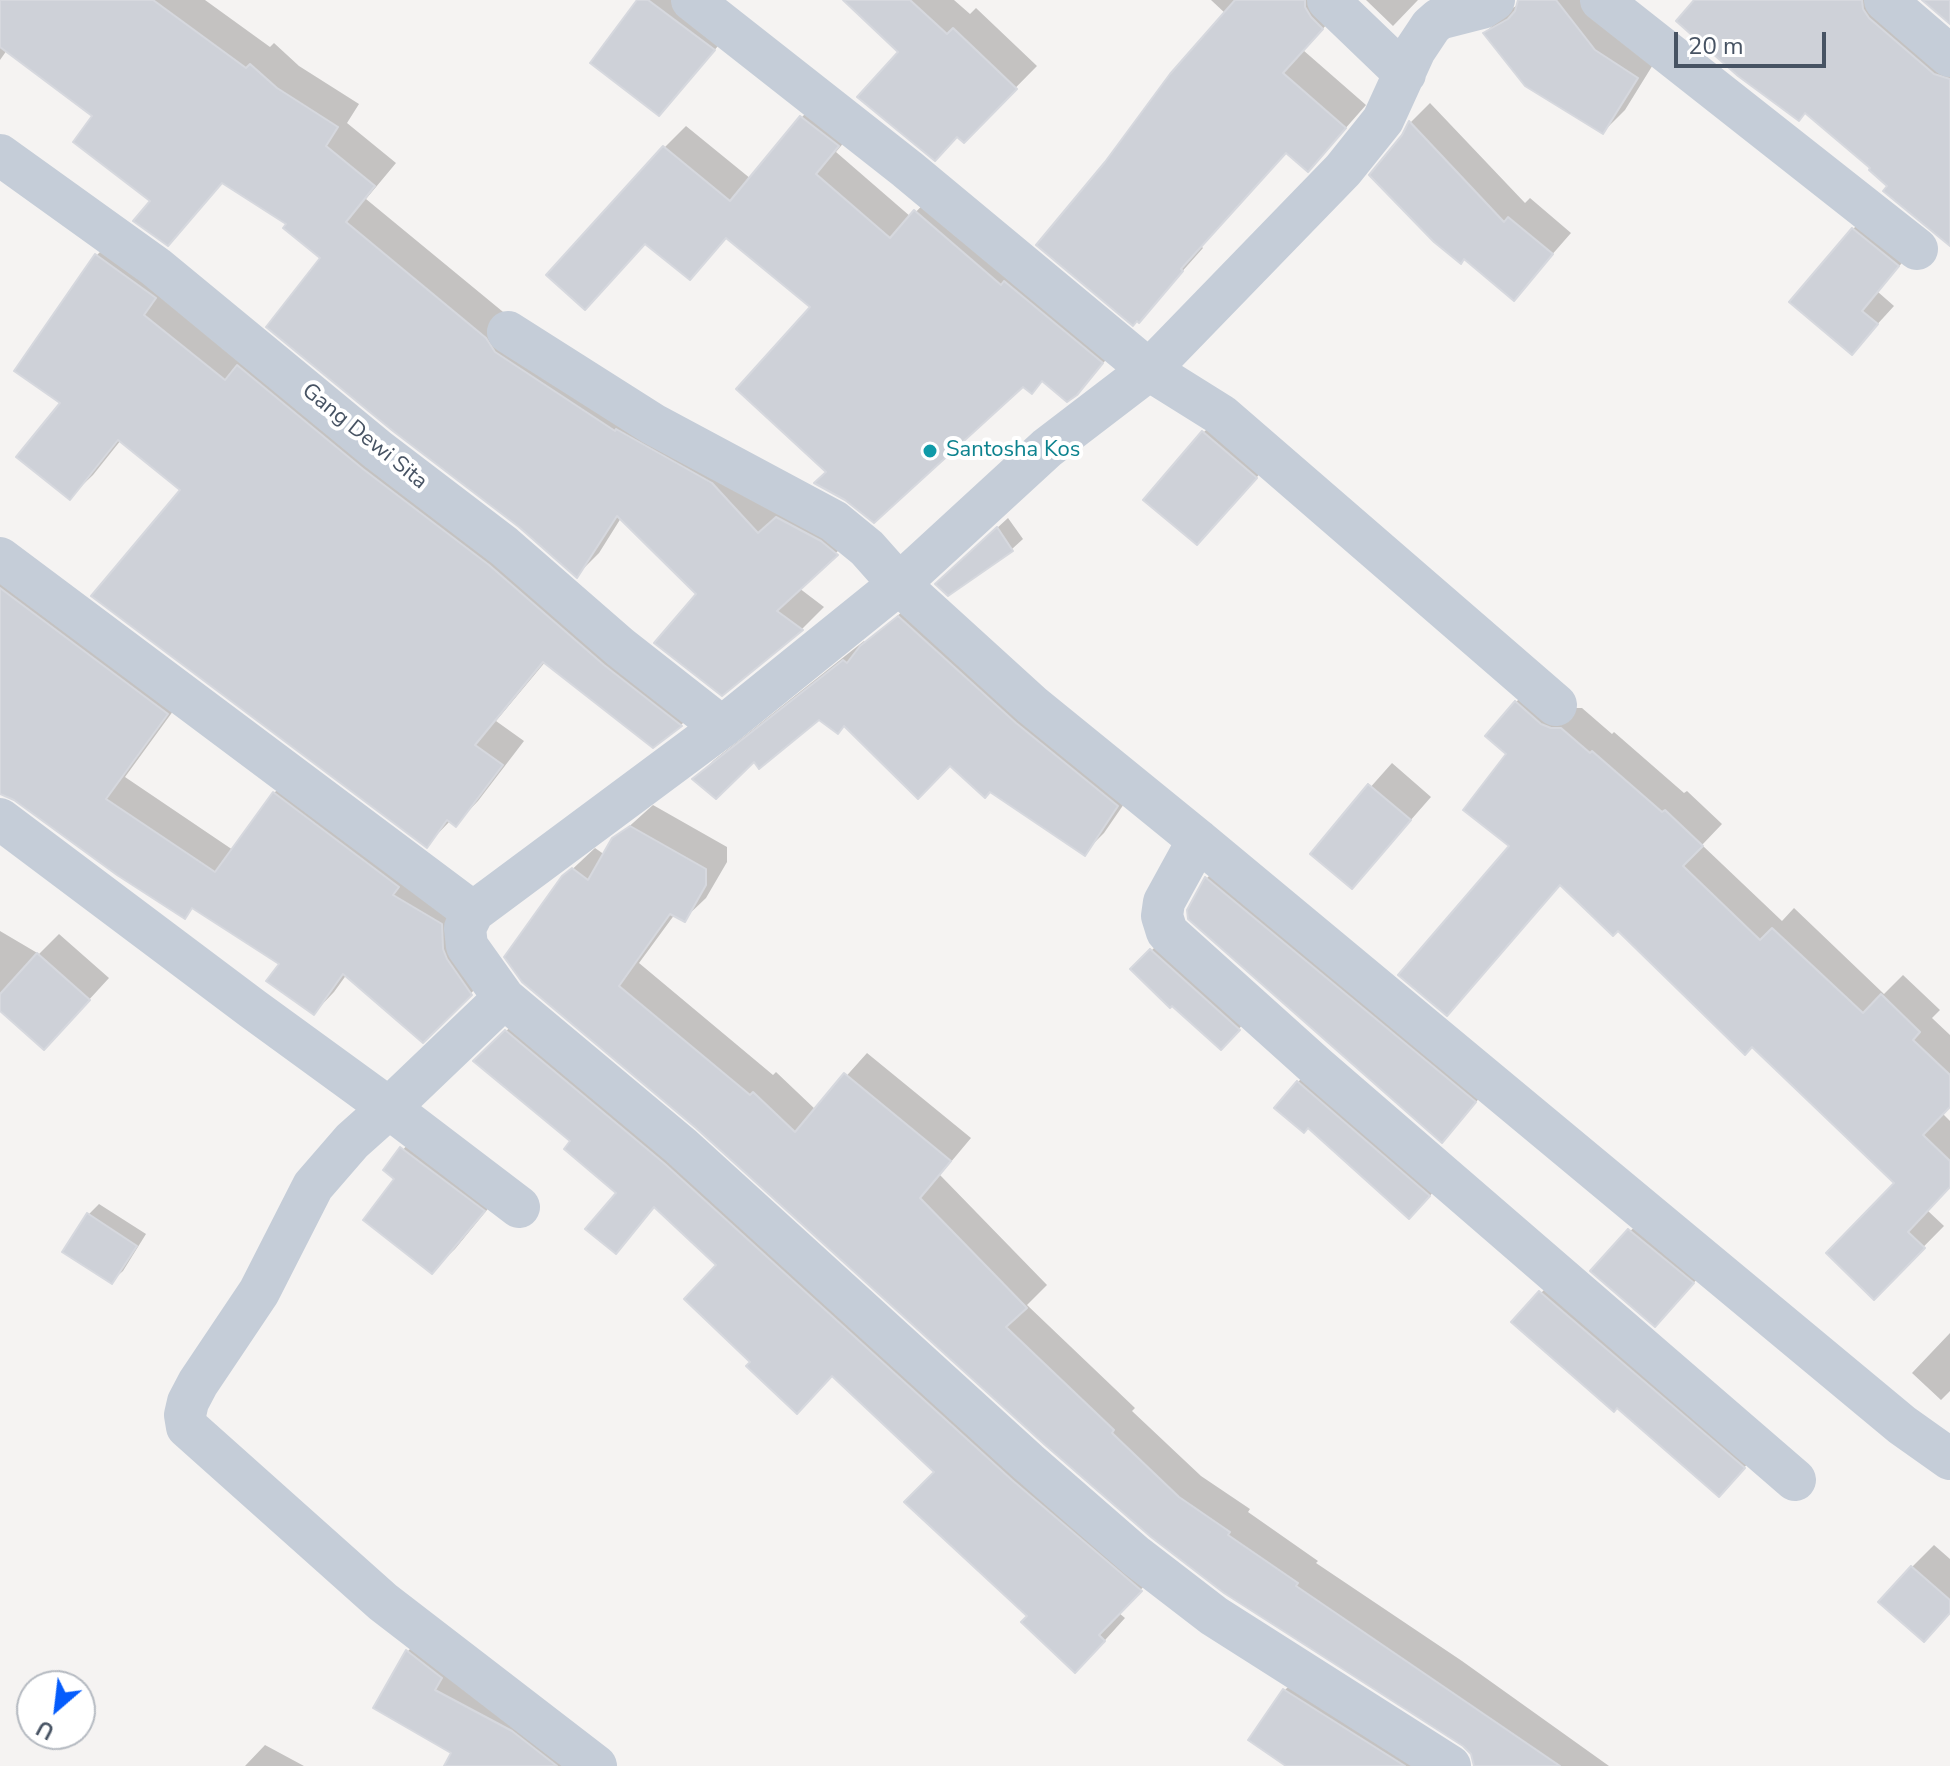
<!DOCTYPE html>
<style>
body{margin:0}
#map{position:relative;width:1950px;height:1766px;overflow:hidden;background:#f5f3f2;font-family:"Nunito Sans",sans-serif}
canvas{display:block}
.north{position:absolute;left:16px;top:1670px;width:80px;height:80px;box-sizing:border-box;background:#fff;border:2px solid #b5bac1;border-radius:50%;rotate:208deg;font-size:22px;font-weight:700;line-height:32px;text-align:center;color:#475363}
.north::after{content:'';display:block;margin:auto;width:28px;height:36px;background:#055cfc;clip-path:polygon(50% 0,100% 100%,50% 72%,0 100%)}
.scale{position:absolute;left:1674px;top:32px;width:152px;height:36px;box-sizing:border-box;border:4px solid #475363;border-top:0;padding-left:10px;font-size:24px;line-height:28px;white-space:nowrap;color:#475363;-webkit-text-stroke:6px #fff;paint-order:stroke}
</style>
<div id="map">
<canvas width="1950" height="1766"></canvas>
<div class="north">U</div>
<div class="scale">20 m</div>
</div>
<script>
const g = document.querySelector('canvas').getContext('2d');
g.lineJoin = 'round';
function fillPath(path, color) {
  g.fillStyle = color;
  g.fill(path, 'evenodd');
}
function poly(rows) {
  const path = new Path2D();
  for (const r of rows) {
    path.moveTo(r[0], r[1]);
    for (let i = 2; i < r.length; i += 2) path.lineTo(r[i], r[i + 1]);
  }
  return path;
}
function trace(path, color, width, dash) {
  g.strokeStyle = color;
  g.lineWidth = width;
  g.lineCap = dash ? 'butt' : 'round';
  g.setLineDash(dash || []);
  g.stroke(path);
}
function label(font, color, halo, rows, align = 'center') {
  g.font = font + ' "Nunito Sans",sans-serif';
  g.lineWidth = 8;
  g.setLineDash([]);
  g.textBaseline = 'middle';
  g.strokeStyle = halo;
  g.fillStyle = color;
  for (const [text, x, y, turn = 0] of rows) {
    g.save();
    g.translate(x, y);
    g.rotate((+turn || 0) * Math.PI / 180);
    g.textAlign = isNaN(turn) ? turn : align;
    if (halo) g.strokeText(text, 0, 0);
    g.fillText(text, 0, 0);
    g.restore();
  }
}
fillPath(poly([
 [0,0,205,0,270,47,274,43,299,66,359,104,347,123,396,163,366,199,508,316,858,532,799,588,824,607,802,629,722,694,698,594,621,518,599,553,577,575,323,258,289,223,224,181,168,243,153,201,95,116,7,50,0,60],
 [640,0,696,0,733,29,659,113],
 [846,0,954,0,970,14,976,8,1037,66,964,140,958,135,901,52],
 [1211,0,1339,0,1344,6,1303,50,1366,105,1329,147,1287,151,1201,246,1203,248,1139,320,1226,14],
 [1366,0,1418,0,1393,26],
 [1518,0,1595,0,1659,55,1625,110,1603,132,1485,33,1507,11,1518,5],
 [1697,0,1896,0,1950,47,1950,244],
 [823,96,859,124,836,152,911,217,937,190,1123,341,1076,393,1043,380,1032,392,1023,384,829,471,813,307,728,237,690,278,664,148,686,126,751,179,802,117],
 [1430,103,1525,203,1530,198,1571,233,1514,298,1465,257,1404,136,1410,123],
 [1871,212,1915,247,1878,292,1894,306,1852,352,1853,229],
 [120,232,704,702,681,725,653,746,546,661,496,721,524,741,478,801,456,824,451,820,427,845,183,489,121,440,93,475,70,497,63,403,17,371,97,255],
 [1221,415,1273,459,1215,524,1203,433],
 [1008,518,1023,539,1012,549,948,593,948,573],
 [0,554,187,692,125,777,233,850,274,793,295,773,418,865,492,973,422,1040,347,974,334,992,314,1013,281,963,194,907,184,916,15,798,0,792],
 [919,597,1137,785,1104,833,1084,853,950,764,819,717,754,759,695,779,714,760,864,641,866,643],
 [1537,682,1572,708,1582,708,1612,734,1614,732,1684,793,1687,791,1722,824,1702,845,1782,921,1794,908,1884,994,1903,975,1940,1010,1932,1018,1950,1035,1950,1105,1942,1113,1950,1121,1950,1185,1927,1210,1944,1226,1874,1297,1897,1183,1752,1045,1618,929,1561,884,1447,1013,1512,846,1509,753,1516,702],
 [1392,763,1431,797,1352,887,1312,853],
 [653,805,727,847,727,862,706,898,684,919,675,914,639,963,773,1075,776,1072,816,1110,867,1053,971,1138,940,1175,1047,1285,1027,1305,1135,1408,1132,1411,1201,1476,1250,1509,1248,1512,1318,1561,1316,1563,1462,1661,1609,1766,1475,1766,1473,1755,1464,1744,698,1126,523,980,564,877,595,848,605,855,614,840],
 [1229,856,1497,1079,1441,1140,1189,910,1207,878],
 [0,931,39,954,59,934,109,978,64,1027,0,1008],
 [1162,940,1249,1018,1232,1036,1133,969],
 [528,1010,1161,1568,1119,1613,1125,1618,1097,1649,1030,1616,936,1472,833,1374,753,1362,719,1265,656,1206,616,1252,619,1192,573,1141,476,1060],
 [1317,1063,1447,1175,1429,1197,1308,1126,1298,1082],
 [424,1126,505,1188,455,1249,432,1271,396,1179,385,1170],
 [99,1204,146,1234,123,1271,112,1281,88,1215],
 [1652,1208,1715,1260,1655,1324,1593,1271],
 [1557,1276,1759,1451,1734,1479,1617,1406,1514,1322],
 [1950,1333,1950,1391,1941,1400,1912,1373],
 [1934,1545,1950,1559,1950,1613,1912,1567],
 [428,1631,606,1766,446,1766,453,1753,375,1707,408,1651],
 [1307,1668,1426,1766,1289,1766,1250,1739,1285,1690],
 [265,1745,304,1766,245,1766]
]), '#0003');
const building = poly([
 [0,0,153,0,246,68,250,64,277,88,338,127,326,146,375,186,346,222,486,338,495,352,615,431,616,429,712,483,758,533,776,517,821,541,838,555,777,611,803,630,722,696,654,643,696,594,617,516,577,578,519,527,393,431,266,327,320,258,283,228,286,224,222,183,168,246,133,221,150,201,73,142,92,116,0,47,0,0],
 [637,0,648,0,715,50,659,116,590,63,637,0],
 [843,0,910,0,947,34,953,28,1017,89,964,143,957,137,935,161,857,97,898,52,843,0],
 [1235,0,1305,0,1305,7,1311,17,1323,29,1283,73,1346,128,1308,172,1286,153,1181,269,1183,271,1139,323,1137,321,1133,326,1036,245,1105,162,1170,74,1235,0],
 [1518,0,1556,0,1595,50,1638,78,1603,134,1525,86,1483,33,1508,19,1515,11,1518,0],
 [1694,0,1862,0,1863,9,1869,18,1934,74,1950,79,1950,246,1883,191,1887,186,1869,170,1870,168,1805,113,1799,121,1738,76,1676,21,1694,0],
 [1922,0,1950,0,1950,24,1922,0],
 [800,116,839,146,816,174,890,238,914,210,1001,285,1004,281,1103,363,1077,395,1067,402,1042,381,1032,394,1023,387,874,523,845,500,814,483,826,472,736,389,810,307,726,238,690,280,645,244,585,310,546,275,663,146,730,201,800,116],
 [1409,121,1504,222,1508,217,1553,254,1514,301,1464,259,1461,264,1434,242,1369,175,1402,135,1409,121],
 [1852,228,1899,266,1862,311,1878,324,1852,355,1789,302,1852,228],
 [95,254,156,298,144,315,225,380,237,365,363,469,489,565,604,665,682,726,653,748,543,662,475,745,503,765,456,827,447,820,427,848,91,596,180,490,118,440,70,500,16,457,60,403,14,371,95,254],
 [1202,431,1257,478,1197,545,1143,500,1202,431],
 [997,527,1013,551,948,596,935,584,997,527],
 [0,588,168,714,106,799,215,872,273,792,399,887,393,895,442,924,443,949,447,959,472,995,423,1043,343,974,314,1015,266,981,279,964,192,908,185,919,117,875,14,800,0,794,0,588],
 [898,616,1016,723,1118,806,1085,856,990,792,985,798,950,766,918,799,844,726,838,734,819,720,759,769,754,762,716,799,692,779,843,660,847,663,860,646,898,616],
 [1515,701,1541,724,1551,728,1561,728,1590,753,1592,751,1662,812,1665,810,1703,846,1683,866,1760,940,1772,928,1863,1013,1881,994,1920,1032,1913,1040,1950,1075,1950,1107,1923,1135,1950,1161,1950,1187,1908,1232,1925,1248,1874,1300,1826,1253,1894,1183,1752,1047,1745,1055,1618,931,1613,936,1560,885,1447,1016,1398,975,1509,846,1463,810,1506,754,1485,736,1515,701],
 [1368,784,1411,820,1352,889,1310,854,1368,784],
 [630,826,706,869,706,885,685,922,670,914,619,986,750,1095,753,1092,795,1132,844,1073,951,1161,920,1198,1027,1308,1006,1327,1114,1430,1112,1433,1179,1497,1230,1532,1228,1535,1298,1583,1296,1586,1560,1766,1474,1766,1471,1754,1463,1746,1224,1593,1151,1537,1044,1444,696,1128,522,982,504,957,562,876,572,868,588,880,612,838,630,826],
 [1205,877,1476,1102,1442,1143,1188,919,1187,910,1205,877],
 [1150,949,1240,1030,1221,1050,1172,1006,1170,1008,1130,969,1150,949],
 [37,953,90,1000,44,1050,0,1011,0,994,37,953],
 [505,1030,665,1164,1012,1480,1142,1591,1099,1635,1105,1641,1075,1673,1021,1622,1027,1616,904,1502,934,1472,832,1376,797,1414,746,1366,750,1362,684,1299,716,1265,654,1207,616,1254,585,1229,616,1193,564,1149,570,1141,473,1061,505,1030],
 [1297,1081,1430,1196,1409,1219,1308,1128,1304,1133,1274,1108,1297,1081],
 [400,1147,485,1211,432,1274,363,1220,394,1179,383,1170,400,1147],
 [87,1213,137,1246,112,1284,62,1252,87,1213],
 [1628,1229,1694,1283,1655,1327,1590,1271,1628,1229],
 [1539,1291,1745,1468,1719,1497,1617,1408,1614,1412,1511,1322,1539,1291],
 [1911,1566,1950,1600,1950,1613,1924,1642,1878,1602,1911,1566],
 [406,1650,442,1678,435,1690,512,1731,557,1766,444,1766,451,1753,373,1708,406,1650],
 [1283,1689,1405,1766,1286,1766,1248,1740,1283,1689]
]);
fillPath(building, '#ced1d8');
trace(building, '#d6d8de', 2);
trace(poly([
 [692,0,907,169,1149,370,1221,415,1556,705],
 [1328,0,1405,74],
 [1601,0,1917,249],
 [1885,0,1950,56],
 [0,155,156,267,378,450,504,546,620,647,722,727],
 [508,332,653,424,834,521,867,548,899,584,1032,705,1198,840,1902,1425,1950,1459],
 [0,558,473,912],
 [0,819,253,1009,389,1108,352,1141,313,1186,259,1292,198,1383,188,1402,185,1415,187,1427,383,1602,596,1766],
 [1198,840,1164,902,1162,916,1167,932,1316,1066,1795,1480],
 [504,998,389,1108,519,1207],
 [1450,1766,1214,1616,1136,1556,1028,1462,681,1146,504,998,467,946,465,928,473,912,722,727,899,584,1047,448,1149,370,1343,170,1383,120,1415,50,1431,26,1439,19,1482,8,1494,0]
]), '#c5cdd8', 42);
for (const [x, y, r, color] of [
 [930,451,8,"#0f9aa8"]
]) {
  const dot = new Path2D();
  dot.arc(x, y, r, 0, 2 * Math.PI);
  g.fillStyle = color;
  g.fill(dot);
  trace(dot, '#fff', 3);
}
label('22px', '#475363', '#fff', [
 ["Gang Dewi Sita",364,437,39]
]);
label('22px', '#0d838f', '#fff', [
 ["Santosha Kos",946,451]
], 'left');
</script>
